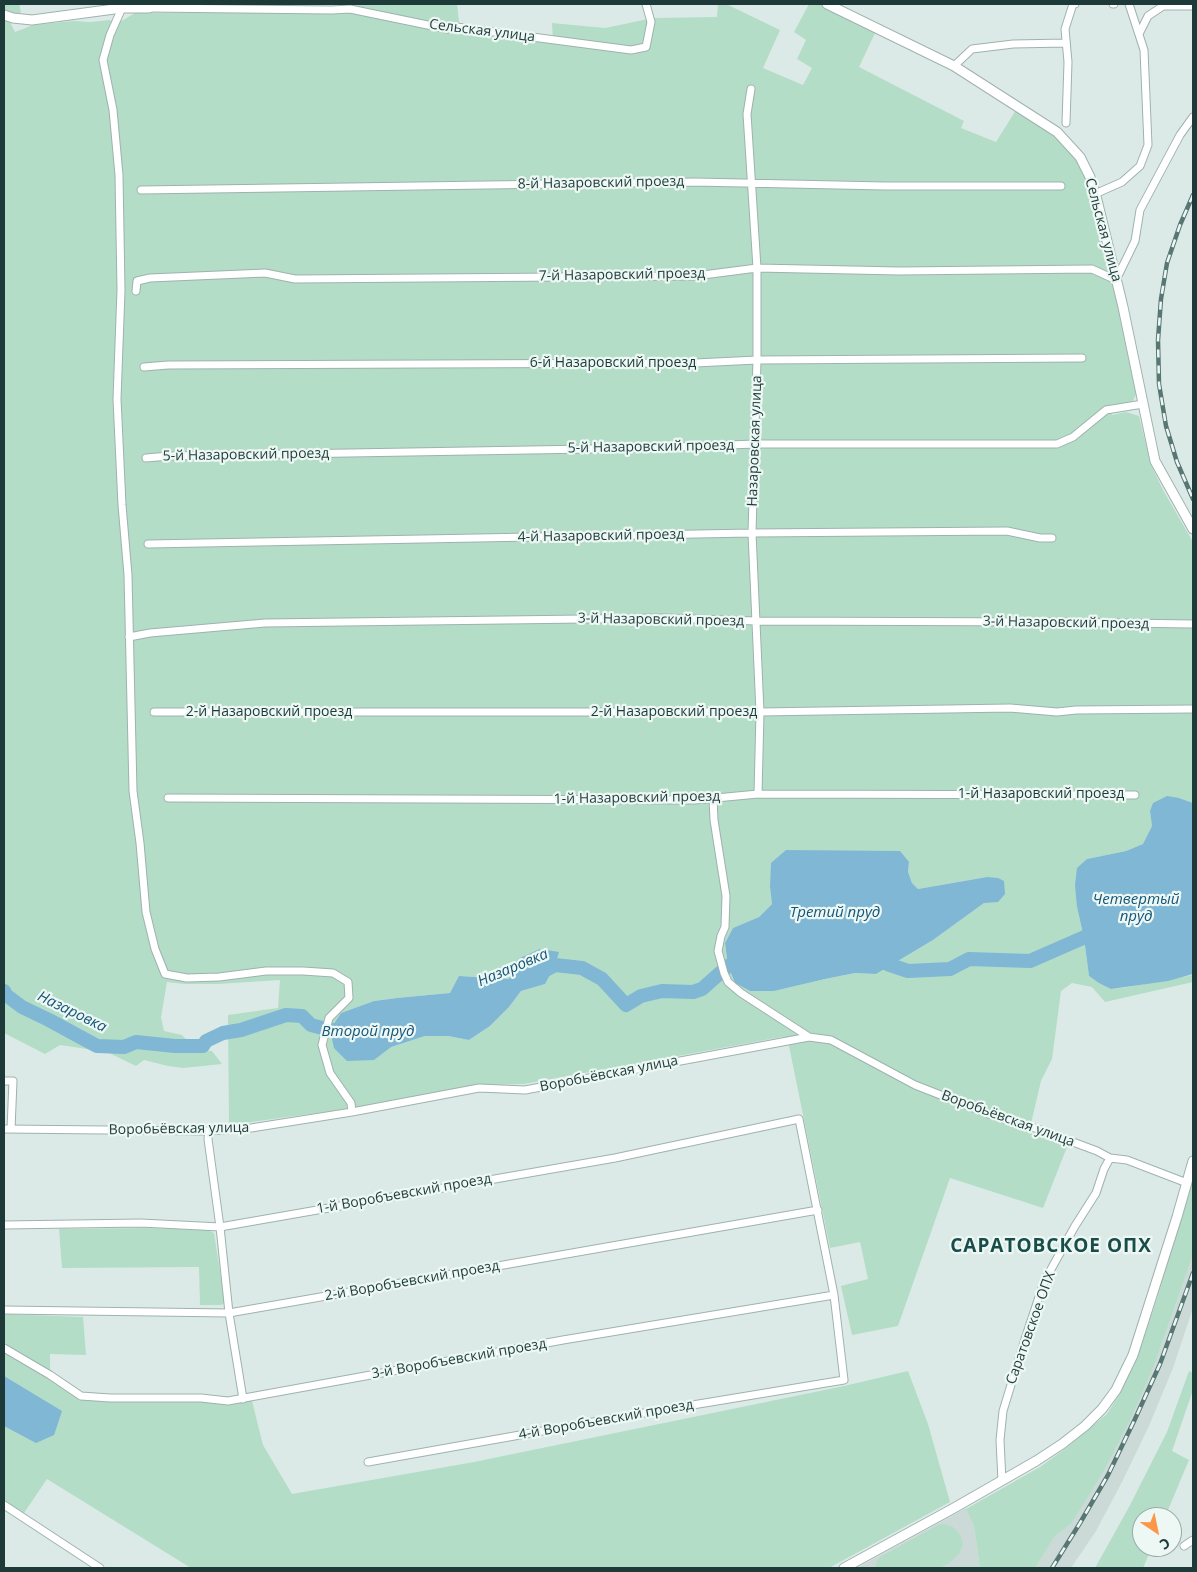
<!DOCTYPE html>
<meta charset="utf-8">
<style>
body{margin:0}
#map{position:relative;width:1197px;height:1572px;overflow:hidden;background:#dceae7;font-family:"Open Sans",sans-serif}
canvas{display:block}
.frame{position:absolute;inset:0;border:5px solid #1d3a38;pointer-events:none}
.north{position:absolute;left:1132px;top:1507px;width:50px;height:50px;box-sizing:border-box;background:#edf7f4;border:1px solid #9aaba9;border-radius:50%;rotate:146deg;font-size:14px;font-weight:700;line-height:20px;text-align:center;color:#1d3a38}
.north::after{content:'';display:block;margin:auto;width:18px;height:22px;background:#fc9748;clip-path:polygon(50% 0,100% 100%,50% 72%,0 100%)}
</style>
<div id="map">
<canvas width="1197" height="1572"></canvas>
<div class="frame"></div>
<div class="north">С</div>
</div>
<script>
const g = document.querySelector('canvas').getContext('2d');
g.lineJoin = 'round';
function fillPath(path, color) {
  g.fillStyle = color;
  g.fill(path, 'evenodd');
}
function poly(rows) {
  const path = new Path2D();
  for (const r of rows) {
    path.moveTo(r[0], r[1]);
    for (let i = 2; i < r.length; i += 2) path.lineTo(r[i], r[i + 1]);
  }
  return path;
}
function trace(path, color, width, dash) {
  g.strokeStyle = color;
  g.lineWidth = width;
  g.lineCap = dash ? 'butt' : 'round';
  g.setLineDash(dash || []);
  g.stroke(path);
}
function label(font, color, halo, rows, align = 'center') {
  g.font = font + ' "Open Sans",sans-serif';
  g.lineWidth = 4.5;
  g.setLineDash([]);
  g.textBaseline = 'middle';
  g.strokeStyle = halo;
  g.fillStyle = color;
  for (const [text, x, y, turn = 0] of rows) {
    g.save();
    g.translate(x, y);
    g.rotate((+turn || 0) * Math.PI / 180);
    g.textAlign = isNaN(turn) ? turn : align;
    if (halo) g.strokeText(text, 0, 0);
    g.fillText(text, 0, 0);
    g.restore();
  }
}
fillPath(poly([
 [1193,1255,1193,1308,1173,1368,1149,1426,1123,1480,1096,1531,1071,1568,1035,1568,1055,1536,1071,1524,1155,1363],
 [966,1508,974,1526,980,1568,857,1568]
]), '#cbdad6');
fillPath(poly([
 [4,4,19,4,21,12,18,15,4,15],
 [349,4,457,4,459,22,462,31,553,41,552,23,605,28,653,18,717,17,718,4,726,4,780,30,763,68,803,85,812,68,797,59,806,40,794,32,809,4,820,4,876,31,859,67,964,121,961,128,996,142,1016,110,1057,138,1074,155,1087,179,1112,273,1137,392,1133,401,1110,406,1112,415,1126,412,1139,416,1151,465,1163,490,1193,542,1193,803,1179,798,1150,811,1152,826,1143,844,1126,851,1087,859,1077,907,1084,938,1089,976,1111,989,1128,987,1193,975,1193,982,1105,1002,1092,987,1072,983,1061,991,1052,1059,1041,1081,1029,1132,1067,1147,1043,1208,950,1178,898,1326,852,1335,841,1286,868,1279,860,1242,830,1248,789,1046,782,1037,524,1084,479,1085,346,1109,229,1125,228,1015,278,1008,280,980,218,984,184,984,167,982,161,1017,164,1031,182,1035,196,1050,212,1051,222,1064,183,1068,168,1066,144,1060,136,1066,107,1052,60,1045,45,1054,4,1033,4,20,10,22,15,32,33,25,73,21,91,22,109,20,118,23,135,13,350,12],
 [786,850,814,851,909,862,908,872,912,883,918,889,987,877,984,903,933,940,876,974,855,973,825,979,774,991,750,991,735,983,728,966,725,943,733,928,759,917,772,904,770,887],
 [460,976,510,979,545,984,521,991,509,1007,490,1026,469,1040,448,1036,425,1036,391,1047,341,1013,374,1001,397,998,450,993],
 [1193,1176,1193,1255,1155,1363,1131,1418,1103,1472,1071,1524,1055,1536,1035,1568,980,1568,974,1526,966,1509,1040,1467,1065,1449,1107,1414,1120,1393,1137,1358,1157,1299],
 [146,1228,208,1230,214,1233,225,1303,221,1305,200,1305,199,1267,62,1268,59,1229],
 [4,1314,83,1317,86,1355,50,1354,50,1375,81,1396,228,1401,251,1397,263,1445,292,1494,474,1462,844,1386,908,1371,928,1424,950,1502,829,1568,191,1568,47,1479,22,1516,4,1505],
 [1189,1371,1193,1373,1193,1390,1172,1451,1189,1460,1165,1517,1142,1517,1142,1547,1152,1547,1143,1568,1095,1568,1129,1507,1167,1432],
 [940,1524,944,1524,953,1527,960,1535,963,1544,959,1554,949,1563,939,1568,876,1568,876,1563,880,1557]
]), '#b3ddc7');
fillPath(poly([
 [1167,796,1179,798,1193,803,1193,974,1168,981,1111,989,1099,983,1089,976,1084,938,1077,907,1075,885,1077,868,1087,859,1126,851,1143,844,1152,826,1150,811,1153,803],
 [786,850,900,851,909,862,908,872,912,883,918,889,987,877,998,878,1004,881,1005,894,998,902,984,903,933,940,876,974,855,973,825,979,774,991,750,991,735,983,728,966,725,943,733,928,759,917,772,904,770,887,771,863],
 [540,949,559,952,555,965,545,984,521,991,509,1007,490,1026,469,1040,448,1036,425,1036,391,1047,374,1060,347,1061,334,1048,330,1030,341,1013,374,1001,397,998,450,993,459,976,509,979,518,959],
 [4,1376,62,1411,54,1435,36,1443,4,1426]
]), '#7fb7d4');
trace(poly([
 [874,958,890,965,908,971,950,969,969,959,1030,961,1101,930],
 [540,973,555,965,582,968,602,979,626,1005,641,996,662,991,693,992,702,989,728,966,747,961],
 [4,991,6,995,22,1007,49,1020,97,1046,124,1047,136,1042,175,1046,203,1046,206,1041,223,1033,241,1030,286,1015,302,1016,311,1025,330,1030,341,1030]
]), '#7fb7d4', 14);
const minor = poly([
 [1113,4,1114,4],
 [122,8,110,35,103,60,113,110,119,175,121,290,117,399,122,505,128,575,133,791,140,843,146,912,155,949,165,974,187,978,219,977,266,971,303,971,333,973,348,982,349,998,329,1018,322,1045,330,1073,351,1103,352,1112],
 [149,8,332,10,350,9,447,29,456,27,631,50,646,47,651,22,646,4],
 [1139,34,1148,16,1163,6,1193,6],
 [954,66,972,49,1013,44,1066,43],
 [751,89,747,114,757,268,757,360,752,533,760,712,758,794],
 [1066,123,1068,62,1065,29,1073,4,1075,4],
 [141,190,695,182,885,186,1061,186],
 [1095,194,1122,182,1140,166,1148,145,1144,50,1129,4],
 [136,291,137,281,150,278,265,273,295,279,695,276,757,268,899,271,1092,269,1116,280,1135,241,1140,210,1180,135,1193,117],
 [144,367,168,365,695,363,757,360,1082,358],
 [146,458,169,456,650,448,755,444,1057,444,1073,437,1106,410,1143,404],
 [148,544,752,533,1007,531,1040,538,1052,538],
 [129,637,150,633,265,623,664,618,757,621,1052,622,1193,624],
 [154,712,760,712,1010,708,1057,712,1076,710,1193,709],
 [168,798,695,800,758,794,1135,795],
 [713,798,714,820,726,896,725,927,721,936,718,951,724,973,728,982,741,993,809,1037],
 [4,1081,13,1081,11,1129],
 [4,1129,209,1131,251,1128,352,1112,479,1088,525,1090,809,1037,831,1040,915,1085,994,1116,1038,1129,1097,1151,1110,1158,1127,1160,1187,1183],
 [209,1131,208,1139,220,1227,229,1313,243,1399],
 [4,1225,141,1223,220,1227,615,1158,799,1119,834,1295,844,1380,638,1414,368,1462],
 [4,1310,229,1313,818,1210],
 [4,1348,50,1375,81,1396,110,1398,201,1398,228,1401,563,1340,834,1295],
 [1002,1481,1000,1440,1003,1411,1025,1339,1044,1282,1075,1226,1096,1193,1104,1169,1110,1158],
 [4,1505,100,1568],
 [1184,1546,1193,1540]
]);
const tertiary = poly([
 [827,4,954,66,1057,132,1080,157,1090,177,1097,200,1123,307,1155,461,1193,529],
 [4,15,13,18,32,20,122,8,149,8,155,4],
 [844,1568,954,1508,1036,1461,1062,1444,1085,1426,1102,1409,1116,1390,1133,1355,1177,1217,1193,1161]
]);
trace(minor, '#9fb2af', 9);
trace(tertiary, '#9fb2af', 11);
trace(minor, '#fff', 7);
trace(tertiary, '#fff', 9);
const rail = poly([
 [1193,195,1180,225,1167,263,1161,299,1158,340,1159,384,1166,426,1177,462,1193,499],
 [1052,1568,1080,1523,1108,1475,1135,1419,1160,1364,1193,1273]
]);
trace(rail, '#577674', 4.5);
trace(rail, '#edf7f4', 2.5, [8]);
label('14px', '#1d3a38', '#edf7f4', [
 ["Сельская улица",482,31,7],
 ["8-й Назаровский проезд",601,183,-1],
 ["Сельская улица",1103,230,75],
 ["7-й Назаровский проезд",622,275,-1],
 ["6-й Назаровский проезд",613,363],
 ["Назаровская улица",755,441,-88],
 ["5-й Назаровский проезд",651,447,-1],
 ["5-й Назаровский проезд",246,455,-1],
 ["4-й Назаровский проезд",601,536,-1],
 ["3-й Назаровский проезд",661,620,1],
 ["3-й Назаровский проезд",1066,623,1],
 ["2-й Назаровский проезд",269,712],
 ["2-й Назаровский проезд",674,712],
 ["1-й Назаровский проезд",1041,794],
 ["1-й Назаровский проезд",637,798,-1],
 ["Воробьёвская улица",609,1074,-11],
 ["Воробьёвская улица",1008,1119,20],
 ["Воробьёвская улица",179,1129,-1],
 ["1-й Воробъевский проезд",404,1194,-10],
 ["2-й Воробъевский проезд",412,1281,-10],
 ["Саратовское ОПХ",1031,1328,-70],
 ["3-й Воробъевский проезд",459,1359,-10],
 ["4-й Воробъевский проезд",606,1420,-10]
]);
label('italic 15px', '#145579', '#edf7f4', [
 ["Четвертый",1136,900],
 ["пруд",1136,917],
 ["Третий пруд",835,913],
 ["Назаровка",513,968,-23],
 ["Назаровка",72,1012,26],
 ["Второй пруд",368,1032]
]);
g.letterSpacing = '1px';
label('bold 19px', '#184d4a', '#edf7f4', [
 ["САРАТОВСКОЕ ОПХ",1051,1247]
]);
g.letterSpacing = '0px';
</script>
